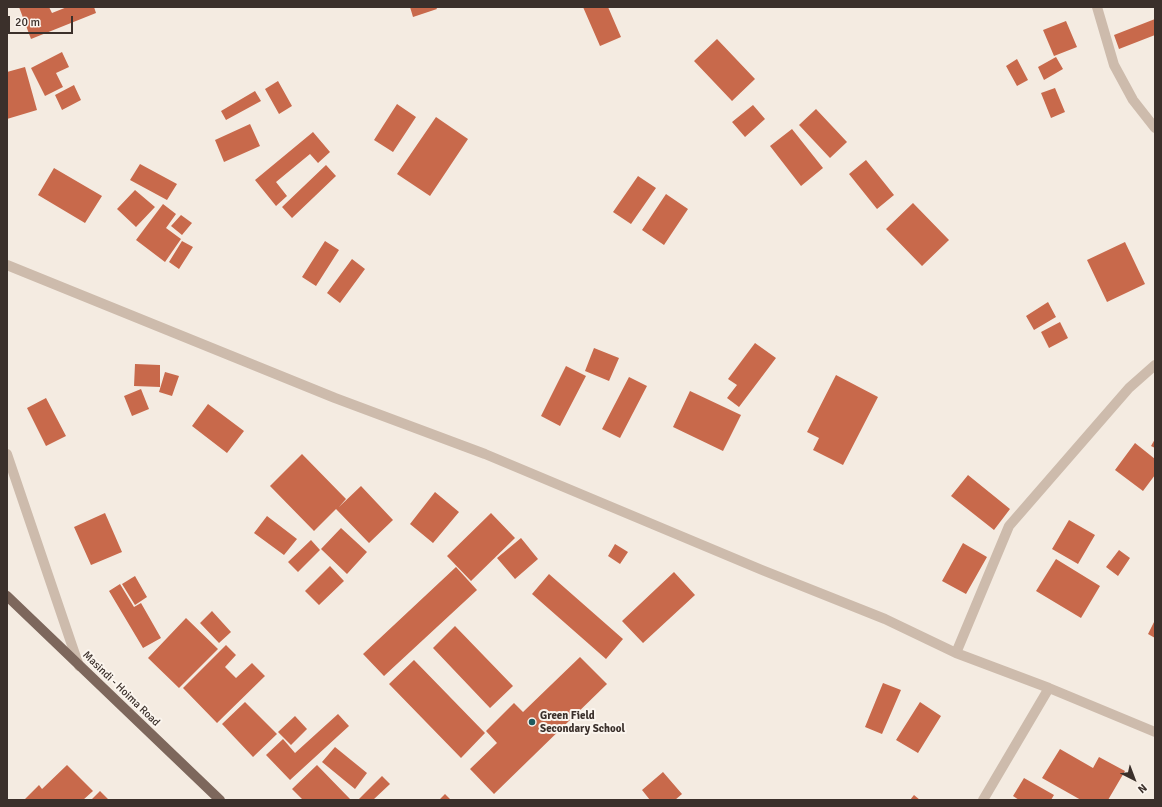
<!DOCTYPE html>
<style>
body{margin:0}
#map{position:relative;width:1162px;height:807px;overflow:hidden;background:#f4ebe1;font-family:Signika,sans-serif}
canvas{display:block}
.frame{position:absolute;inset:0;border:8px solid #3b302b;pointer-events:none}
.north{position:absolute;left:1114px;top:759px;width:40px;height:40px;-webkit-text-stroke:3px #fbf5ee;paint-order:stroke;rotate:138deg;font-size:11px;font-weight:700;line-height:16px;text-align:center;color:#3b302b}
.north::after{content:'';display:block;margin:auto;width:14px;height:18px;background:#3b302b;clip-path:polygon(50% 0,100% 100%,50% 72%,0 100%)}
.scale{position:absolute;left:8px;top:16px;width:65px;height:18px;box-sizing:border-box;border:2px solid #3b302b;border-top:0;padding-left:5px;font-size:12px;line-height:14px;white-space:nowrap;color:#3b302b;-webkit-text-stroke:3px #fbf5ee;paint-order:stroke}
</style>
<div id="map">
<canvas width="1162" height="807"></canvas>
<div class="frame"></div>
<div class="north">N</div>
<div class="scale">20 m</div>
</div>
<script>
const context = document.querySelector('canvas').getContext('2d');
context.lineJoin = 'round';
function paint(path, color) { context.fillStyle = color; context.fill(path, 'evenodd'); }
function trace(path, color, width, dash) { context.strokeStyle = color; context.lineWidth = width; context.lineCap = dash ? 'butt' : 'round'; context.setLineDash(dash || []); context.stroke(path); }
function write(font, color, halo, rows, align = 'center') {
  context.font = font + ' Signika,sans-serif'; context.lineWidth = 4; context.setLineDash([]); context.textBaseline = 'middle'; context.strokeStyle = halo; context.fillStyle = color; for (const [text, x, y, turn = 0] of rows) {
    context.save(); context.translate(x, y); context.rotate((+turn || 0) * Math.PI / 180); context.textAlign = isNaN(turn) ? turn : align; if (halo) context.strokeText(text, 0, 0); context.fillText(text, 0, 0); context.restore();
  }
}
paint(new Path2D(`
 M 19,7 L 49,7 L 52,13 L 67,7 L 94,7 L 96,13 L 31,39 Z
 M 410,7 L 436,7 L 437,9 L 413,17 Z
 M 583,7 L 608,7 L 621,37 L 600,46 Z
 M 1155,19 L 1155,35 L 1119,49 L 1114,35 Z
 M 1066,21 L 1077,47 L 1054,56 L 1043,30 Z
 M 717,39 L 755,79 L 732,101 L 694,61 Z
 M 62,52 L 69,67 L 56,73 L 63,87 L 45,96 L 31,68 Z
 M 1056,57 L 1063,69 L 1044,80 L 1038,67 Z
 M 1017,59 L 1028,80 L 1017,86 L 1006,66 Z
 M 25,67 L 37,110 L 7,119 L 7,72 Z
 M 278,81 L 292,106 L 279,114 L 265,89 Z
 M 74,85 L 81,100 L 62,110 L 55,95 Z
 M 1055,88 L 1065,112 L 1051,118 L 1041,93 Z
 M 255,91 L 261,101 L 226,120 L 221,111 Z
 M 397,104 L 416,117 L 393,152 L 374,140 Z
 M 753,105 L 765,119 L 745,137 L 732,122 Z
 M 816,109 L 847,142 L 830,158 L 799,125 Z
 M 436,117 L 468,139 L 430,196 L 397,174 Z
 M 250,124 L 260,146 L 224,162 L 215,140 Z
 M 792,129 L 823,168 L 801,186 L 770,146 Z
 M 313,132 L 330,152 L 318,163 L 310,154 L 276,182 L 287,196 L 276,206 L 255,180 Z
 M 866,160 L 894,195 L 877,209 L 849,174 Z
 M 140,164 L 177,184 L 167,200 L 130,180 Z
 M 326,165 L 336,176 L 292,218 L 282,207 Z
 M 54,168 L 102,196 L 85,223 L 38,195 Z
 M 638,176 L 656,188 L 631,224 L 613,212 Z
 M 135,190 L 155,207 L 136,227 L 117,209 Z
 M 666,194 L 688,209 L 664,245 L 642,230 Z
 M 913,203 L 949,240 L 922,266 L 886,229 Z
 M 163,204 L 176,214 L 166,228 L 181,239 L 165,262 L 136,240 Z
 M 181,215 L 192,223 L 182,235 L 171,226 Z
 M 182,241 L 193,247 L 179,269 L 169,262 Z
 M 325,241 L 339,250 L 316,286 L 302,277 Z
 M 1125,242 L 1145,284 L 1107,302 L 1087,260 Z
 M 352,259 L 365,269 L 340,303 L 327,293 Z
 M 1048,302 L 1056,317 L 1034,330 L 1026,316 Z
 M 1060,322 L 1068,338 L 1049,348 L 1041,332 Z
 M 755,343 L 776,358 L 739,407 L 727,398 L 737,385 L 728,379 Z
 M 594,348 L 619,358 L 609,381 L 585,371 Z
 M 135,364 L 160,365 L 160,387 L 134,386 Z
 M 566,366 L 586,376 L 560,426 L 541,416 Z
 M 165,372 L 179,376 L 172,396 L 159,392 Z
 M 836,375 L 878,397 L 843,465 L 813,450 L 819,438 L 807,432 Z
 M 629,377 L 647,386 L 620,438 L 602,429 Z
 M 141,389 L 149,409 L 132,416 L 124,396 Z
 M 690,391 L 741,415 L 723,451 L 673,427 Z
 M 46,398 L 66,436 L 46,446 L 27,408 Z
 M 208,404 L 244,431 L 227,453 L 192,426 Z
 M 1155,439 L 1155,448 L 1151,446 Z
 M 1135,443 L 1155,459 L 1155,475 L 1143,491 L 1115,470 Z
 M 302,454 L 346,499 L 339,507 L 361,486 L 393,520 L 369,543 L 336,509 L 314,531 L 270,486 Z
 M 968,475 L 1010,509 L 994,530 L 951,496 Z
 M 435,492 L 459,512 L 433,543 L 410,524 Z
 M 105,513 L 122,552 L 91,565 L 74,527 Z
 M 491,513 L 515,538 L 471,581 L 447,556 Z
 M 267,516 L 297,539 L 284,555 L 254,533 Z
 M 1069,520 L 1095,535 L 1078,564 L 1052,549 Z
 M 341,528 L 367,552 L 347,574 L 321,549 Z
 M 521,538 L 538,559 L 515,579 L 497,558 Z
 M 311,540 L 320,550 L 298,572 L 288,562 Z
 M 963,543 L 987,557 L 966,594 L 942,581 Z
 M 615,544 L 628,552 L 620,564 L 608,556 Z
 M 1119,550 L 1130,558 L 1118,576 L 1106,567 Z
 M 1056,559 L 1100,586 L 1081,618 L 1036,591 Z
 M 330,566 L 344,581 L 319,605 L 305,591 Z
 M 456,567 L 477,590 L 384,676 L 363,654 Z
 M 674,572 L 695,595 L 643,643 L 622,621 Z
 M 549,574 L 623,639 L 606,659 L 532,594 Z
 M 135,576 L 147,597 L 135,605 L 122,584 Z
 M 120,584 L 134,607 L 141,603 L 161,638 L 143,648 L 109,591 Z
 M 212,611 L 231,632 L 219,643 L 200,623 Z
 M 186,618 L 218,649 L 179,688 L 148,658 Z
 M 1155,620 L 1155,638 L 1148,634 Z
 M 455,626 L 513,686 L 490,708 L 433,648 Z
 M 226,645 L 236,655 L 225,667 L 236,678 L 252,663 L 265,676 L 217,723 L 183,688 Z
 M 580,657 L 607,684 L 494,794 L 470,769 L 497,743 L 486,731 L 514,703 L 523,712 Z
 M 414,660 L 485,733 L 461,758 L 389,684 Z
 M 883,683 L 901,690 L 882,734 L 865,727 Z
 M 245,702 L 277,734 L 253,757 L 222,724 Z
 M 920,702 L 941,716 L 918,753 L 896,740 Z
 M 338,714 L 349,726 L 290,780 L 266,755 L 283,739 L 295,753 Z
 M 295,716 L 307,729 L 291,745 L 278,732 Z
 M 335,747 L 367,773 L 355,789 L 322,762 Z
 M 1060,749 L 1093,768 L 1099,757 L 1125,771 L 1108,800 L 1081,800 L 1042,778 Z
 M 67,765 L 93,791 L 83,800 L 24,800 L 39,785 L 42,789 Z
 M 317,765 L 350,799 L 349,800 L 303,800 L 292,789 Z
 M 663,772 L 682,794 L 675,800 L 650,800 L 642,790 Z
 M 382,776 L 390,784 L 373,800 L 358,800 Z
 M 1024,778 L 1054,795 L 1051,800 L 1019,800 L 1013,796 Z
 M 100,791 L 109,800 L 91,800 Z
 M 445,794 L 451,800 L 439,800 Z
 M 914,795 L 920,800 L 910,800 Z`), '#c8694b');
trace(new Path2D(`
 M 1097,7 L 1114,65 L 1133,100 L 1155,128
 M 7,265 L 335,398 L 485,454 L 762,570 L 885,619 L 956,653 L 1049,688 L 1155,732
 M 7,454 L 79,666
 M 956,653 L 1009,526 L 1129,388 L 1155,365
 M 983,800 L 1049,688`), '#cdbbac', 10);
trace(new Path2D(`
 M 7,596 L 220,800`), '#7d675c', 10);
for (const [x, y, r, color] of [
 [532,722,4,"#1f5a5e"]
]) { const dot = new Path2D(); dot.arc(x, y, r, 0, 2 * Math.PI); context.fillStyle = color; context.fill(dot); trace(dot, '#fbf5ee', 1.5); }
write('11px', '#3b302b', '#fbf5ee', [
 ["Masindi - Hoima Road",121,689,44]
]);
write('bold 11px', '#3b302b', '#fbf5ee', [
 ["Green Field",540,716],
 ["Secondary School",540,729]
], 'left');
</script>
